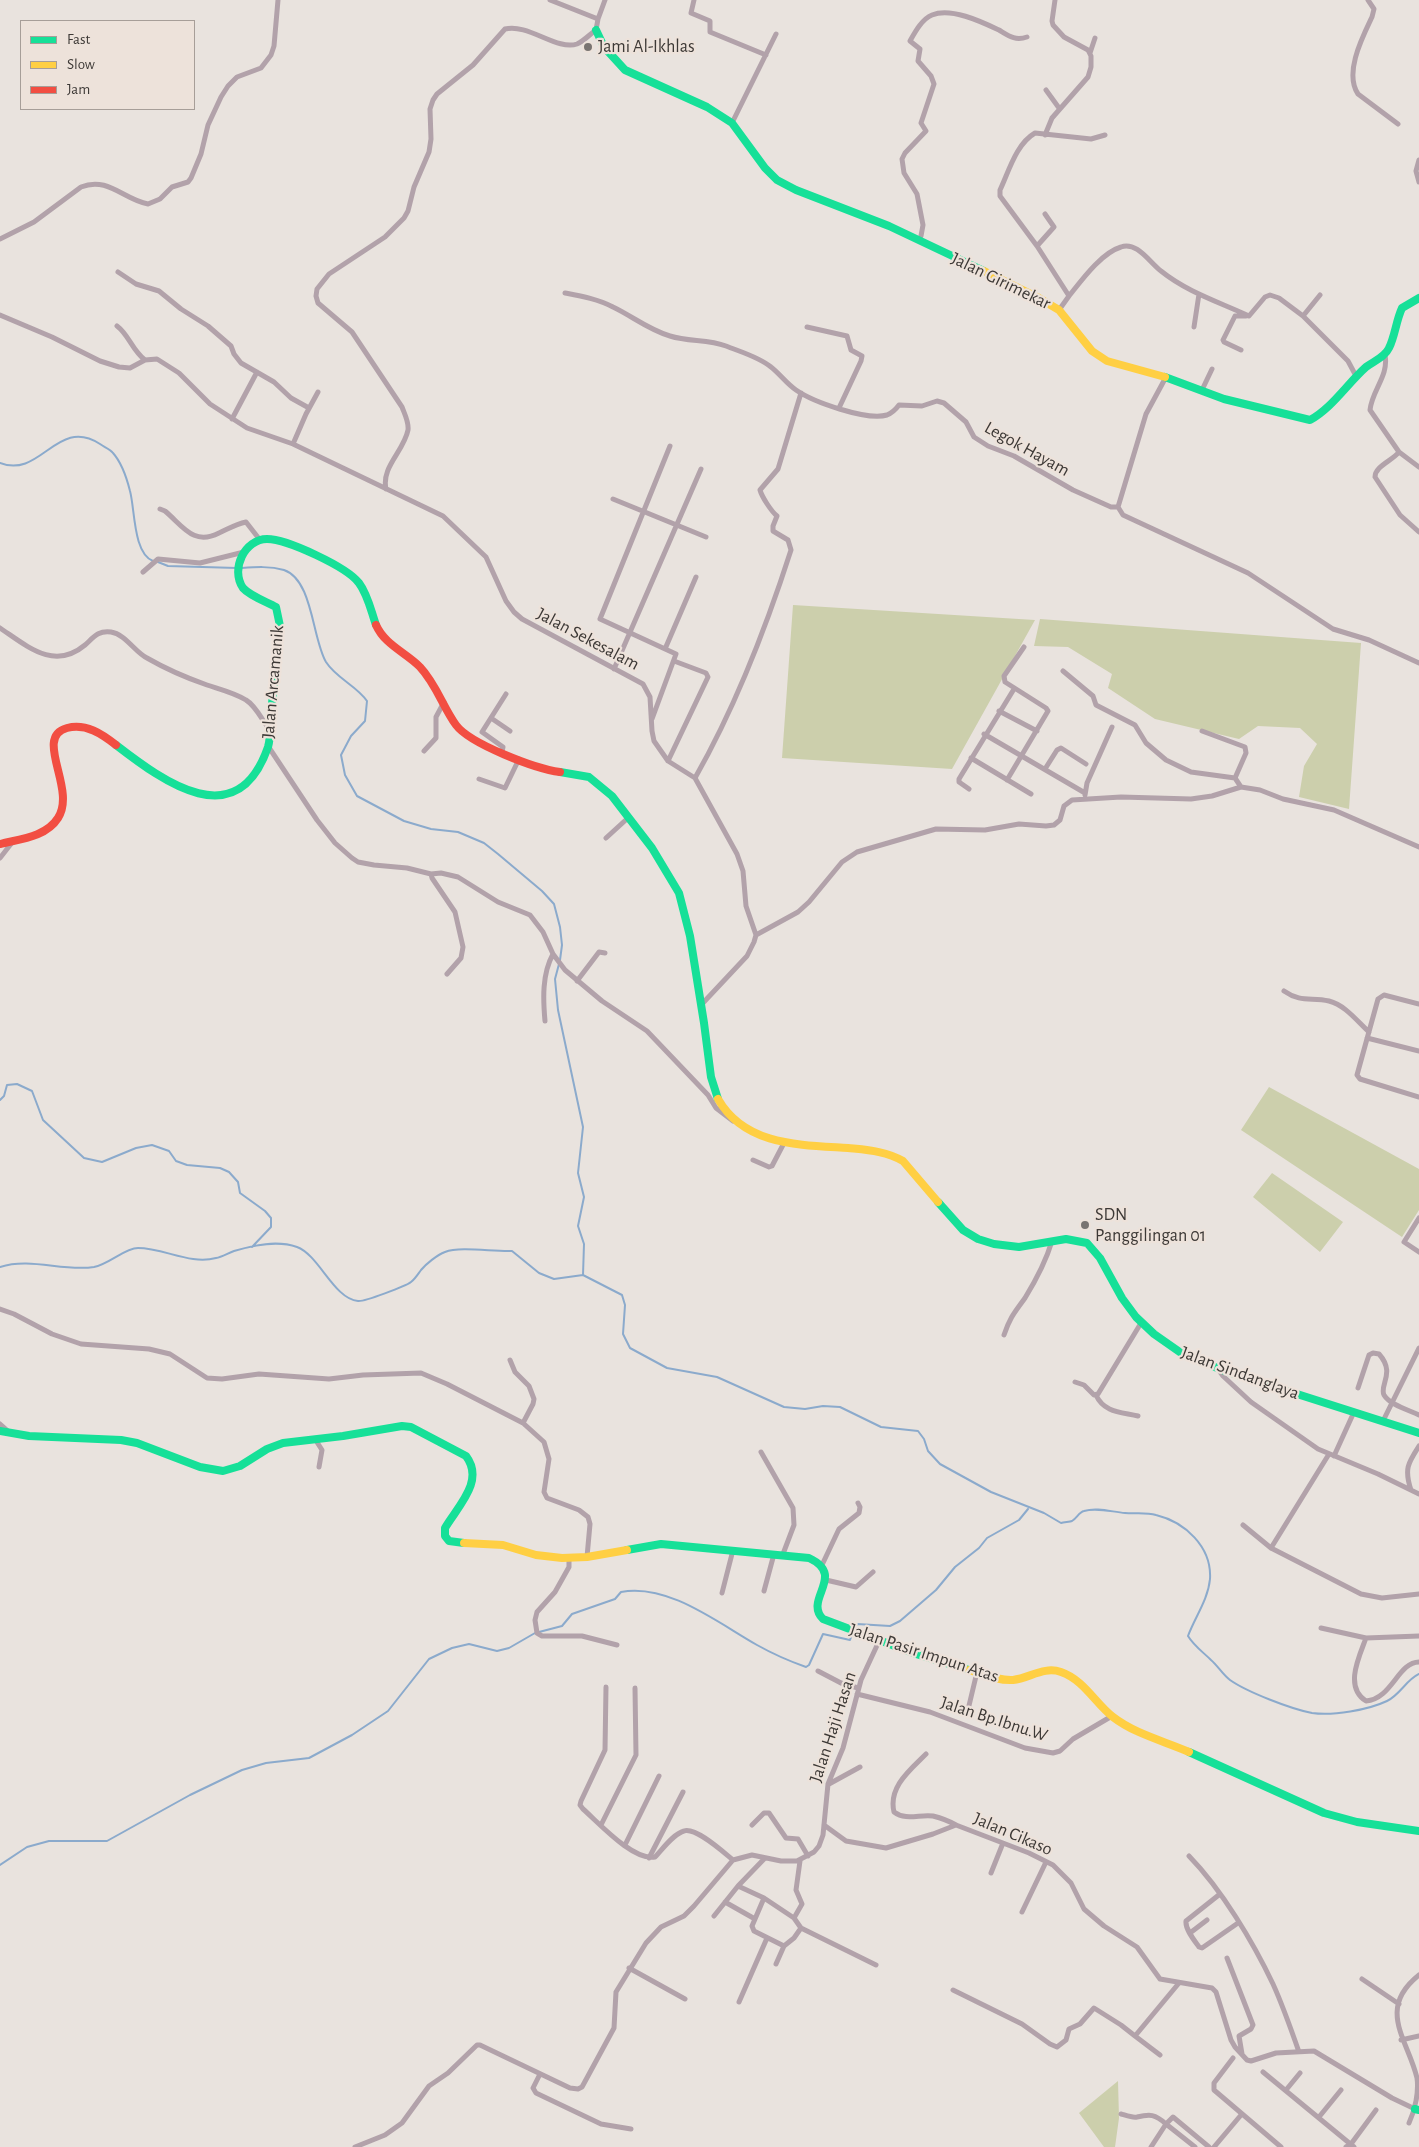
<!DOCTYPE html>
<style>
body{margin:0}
#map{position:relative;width:1419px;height:2147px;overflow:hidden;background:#e9e3de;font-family:"Alegreya Sans",sans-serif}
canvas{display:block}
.legend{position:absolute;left:20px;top:20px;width:175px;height:90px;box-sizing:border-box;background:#ede2da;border:1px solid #a79e98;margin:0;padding:6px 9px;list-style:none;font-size:15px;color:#3d3936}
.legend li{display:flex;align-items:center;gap:10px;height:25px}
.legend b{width:25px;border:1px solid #a79e98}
</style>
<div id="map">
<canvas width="1419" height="2147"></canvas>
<ul class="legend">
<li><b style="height:6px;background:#16e098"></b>Fast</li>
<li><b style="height:6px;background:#ffcf43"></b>Slow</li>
<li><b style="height:6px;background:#f24e42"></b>Jam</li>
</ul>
</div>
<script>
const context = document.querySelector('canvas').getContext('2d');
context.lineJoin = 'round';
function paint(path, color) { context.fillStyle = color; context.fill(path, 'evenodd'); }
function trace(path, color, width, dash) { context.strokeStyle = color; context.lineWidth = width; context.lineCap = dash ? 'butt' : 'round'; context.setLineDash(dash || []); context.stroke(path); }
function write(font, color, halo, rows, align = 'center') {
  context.font = font + ' "Alegreya Sans",sans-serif'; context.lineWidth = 4.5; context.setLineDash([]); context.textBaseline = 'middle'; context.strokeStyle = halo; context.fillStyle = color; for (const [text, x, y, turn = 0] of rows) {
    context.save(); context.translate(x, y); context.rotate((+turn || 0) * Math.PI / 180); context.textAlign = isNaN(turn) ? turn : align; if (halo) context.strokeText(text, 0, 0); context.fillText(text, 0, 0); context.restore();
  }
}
paint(new Path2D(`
 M 793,605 L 1035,620 L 952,769 L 782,758 Z
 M 1040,619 L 1361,643 L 1349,809 L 1299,797 L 1304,766 L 1317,744 L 1300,728 L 1258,726 L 1239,739 L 1155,719 L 1108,688 L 1112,674 L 1068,647 L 1034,646 Z
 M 1269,1087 L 1419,1169 L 1419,1210 L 1402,1237 L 1241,1130 Z
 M 1272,1173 L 1343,1222 L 1320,1252 L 1253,1197 Z
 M 1118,2081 L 1119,2118 L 1115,2147 L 1104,2147 L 1079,2113 Z`), '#cccfac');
trace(new Path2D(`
 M 0,463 C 41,479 57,416 100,444 C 104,447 110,449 113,453 C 121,462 127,479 130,491 C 135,509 133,553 153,561
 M 158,562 L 168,566 L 237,568
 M 242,568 C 256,567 270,566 284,570 C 313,580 312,638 326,662 C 336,678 357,686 367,701 L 365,721 L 351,736 L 341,755 L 345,775 L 357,796 L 404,821 L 431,829 L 458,832 L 484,843 L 498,854 L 542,891 L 554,904 L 560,927 L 562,945 L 560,960
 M 559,964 L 555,979 L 558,1010 L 583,1127 L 578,1173 L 584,1197 L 578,1226 L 584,1244 L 583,1275
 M 0,1100 L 4,1096 L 7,1085 L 17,1084 L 32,1091 L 43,1120 L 84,1158 L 102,1162 L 136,1148 L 152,1145 L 169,1151 L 176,1161 L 187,1165 L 220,1168 L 229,1172 L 238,1182 L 240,1193 L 265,1211 L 271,1218 L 271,1227 L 252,1247
 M 0,1267 C 31,1257 63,1272 94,1267 C 109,1264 125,1248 138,1248 C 164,1248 190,1265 216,1258 C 222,1257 228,1253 234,1251 C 254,1245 277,1240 297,1247 C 319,1255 334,1299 358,1301 C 364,1302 406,1286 411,1282 C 415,1279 418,1274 421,1270 C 426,1264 437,1255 445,1252 C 460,1246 494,1252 512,1251 L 539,1273 L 554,1279 L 583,1275 L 622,1295 L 625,1305 L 623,1334 L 630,1348 L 667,1368 L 717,1377 L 784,1407 L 805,1409 L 823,1406 L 840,1407 L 881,1427 L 918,1431 L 924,1439 L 928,1451 L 940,1464 L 991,1492 L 1044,1513 L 1061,1523 C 1064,1522 1070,1522 1072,1521 C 1077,1518 1079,1512 1084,1511 C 1097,1507 1112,1512 1125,1513 C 1135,1514 1146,1512 1156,1515 C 1185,1522 1212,1547 1210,1579 C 1208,1600 1195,1617 1188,1636 C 1194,1646 1203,1652 1211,1660 C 1218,1666 1223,1675 1230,1680 C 1247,1692 1291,1709 1312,1713 C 1333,1716 1368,1710 1387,1701 C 1400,1695 1406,1680 1419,1674
 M 855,1628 L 857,1624 L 890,1626 L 900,1621 L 936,1590 L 955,1567 L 979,1548 L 987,1538 L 1019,1520 L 1028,1509
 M 539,1632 L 562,1626 L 572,1614 L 615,1599 L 621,1592 C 668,1583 718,1623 757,1645 C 773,1654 789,1661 806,1667 L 809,1665 L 823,1634 L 850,1640 L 853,1632
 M 0,1865 L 27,1847 L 49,1841 L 107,1841 L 190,1795 L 242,1770 L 266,1763 L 309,1758 L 352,1735 L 388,1711 L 429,1659 L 452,1648 L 469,1644 L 497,1651 L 509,1648 L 535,1633`), '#8baacc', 2);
trace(new Path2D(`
 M 550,0 L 598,19
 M 694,0 L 691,13 L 710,21 L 710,32 L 766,55
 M 1368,0 L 1374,9 L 1372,17 C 1362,38 1344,73 1358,94 L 1398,124
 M 1090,53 L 1095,38
 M 1046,90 L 1059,108
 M 732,123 L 776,34
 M 1045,135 L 1052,118 L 1088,77 L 1091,67 L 1091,56 L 1088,50 L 1064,37 L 1053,25 L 1052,21 L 1055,0
 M 1419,160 L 1416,171 L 1419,182
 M 0,239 L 34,222 L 81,187 C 108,176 124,200 148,204 L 160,199 L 172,187 L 188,182 L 191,178 L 201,154 L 208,125 L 221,97 L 228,86 L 237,77 L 261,68 L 271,55 L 274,46 L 278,0
 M 919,240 L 921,236 L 923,225 L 917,194 L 904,173 L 902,159 L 905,153 L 926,131 L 921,123 L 934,84 L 931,76 L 918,61 L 920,49 L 910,41 C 915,32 922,19 932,15 C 951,7 982,22 999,30 C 1009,36 1015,41 1027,37
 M 1037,246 L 1054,227 L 1045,214
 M 118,272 L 136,284 L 159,291 L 181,309 L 208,326 L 231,346 L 234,354 L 241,363 L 274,382 L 291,398 L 309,408
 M 565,293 C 581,296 598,299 613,307 C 632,316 649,330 670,336 C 689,342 708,339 726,346 C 741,352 759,357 771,367 C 780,374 787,384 796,390 C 813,402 867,421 887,415 C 892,413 896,409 899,405 L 922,406 L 937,401 L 944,403 L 966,422 L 974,437 L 988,446 L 1014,456 L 1073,490 L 1111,507 L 1118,507
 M 1069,296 C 1081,281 1101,253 1121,247 C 1137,241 1150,263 1161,271 C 1187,292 1219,302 1249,316 L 1265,297 L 1270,295 L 1279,298 L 1303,316 L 1320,295
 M 1059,310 L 1069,296 L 1037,246 L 1000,196 L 1000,190 C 1009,171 1016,144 1035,133 L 1091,139 L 1105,135
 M 0,315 L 52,337 L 100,361 L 119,367 L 130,368 L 145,360 L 157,359 L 179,373 L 210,404 L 247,428 L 293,444 L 443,516 L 486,557 L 506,601 L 514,612 L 522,619 L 643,684 L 650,697 L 652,731 L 654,741 L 668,761 L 695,778 L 737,854 L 743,871 L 746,906 L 756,935 L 754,942 L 747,956 L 702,1004
 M 1303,316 L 1348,361 L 1356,376
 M 117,326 C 129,335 132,350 145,360
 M 807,327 L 847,336 L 851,350 L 862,356 L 861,361 L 839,408
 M 1194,327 L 1199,294
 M 1241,350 L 1224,342 L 1223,340 L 1235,316 L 1246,316
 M 1385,355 C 1389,376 1372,390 1370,410 L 1399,452 C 1392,461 1375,466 1375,477 L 1400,515 L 1419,532
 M 1202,390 L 1212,369
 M 232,419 L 257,372
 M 293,444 L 306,414 L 318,392
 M 1399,452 L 1419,467
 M 386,489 C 381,467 404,451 408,430 C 409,422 405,415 402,407 L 352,332 L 318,303 L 316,296 L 317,289 L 329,274 L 385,237 L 404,218 L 408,211 L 414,187 L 429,152 L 431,139 L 430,109 L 433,100 L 437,94 L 473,65 L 505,29 C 528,23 557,51 577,44 C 584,41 590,34 596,30 L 598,19 L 605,0
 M 613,499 L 706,537
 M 1118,507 L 1123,515 L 1248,573 L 1333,629 L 1369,640 L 1419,663
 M 1118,507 L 1146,414 L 1166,377
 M 160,509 L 165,511 C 183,526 193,546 219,533 C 228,529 236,524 246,522 L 260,540
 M 143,572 L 158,559 L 200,563 L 244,552
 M 0,628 C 27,646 54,671 85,645 C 93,638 98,630 111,632 C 125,634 135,652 147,658 C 166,669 187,678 207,685 C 219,689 235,693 246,700 C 256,706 262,720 269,729
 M 665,649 L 696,577
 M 614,669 L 701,469
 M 1063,671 L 1093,696 L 1096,705 L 1135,725 L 1146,743 L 1166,760 L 1191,772 L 1235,778 L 1241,787
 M 999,711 L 1037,731
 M 491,718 L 510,731
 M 652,719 L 676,654 L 600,619 L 670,446
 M 1202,731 L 1245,747 L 1246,753 L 1235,778
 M 984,734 L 1085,793
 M 268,746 L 317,820 L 335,843 L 352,858 L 358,862 L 374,865 L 407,868 L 431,874 L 441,873 L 458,877 L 498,902 L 530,915 L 543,932 L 553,954 L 565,970 L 602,1001 L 647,1031 L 708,1095 L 716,1108 L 733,1121
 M 424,751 L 436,738 L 436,717 L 444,702
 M 502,752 L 503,747 L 482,732 L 506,694
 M 971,758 L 1031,794
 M 668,761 L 708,677 L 706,673 L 674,661
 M 1045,769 L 1057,750 L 1061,748 L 1086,764
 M 695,778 C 736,706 766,628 791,550 L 788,540 L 773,531 L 773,526 L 777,516 C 771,511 762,497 760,490 L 778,469 L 801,393
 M 479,779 L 505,788 L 519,759
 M 1007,780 L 1048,711 L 1046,708 L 1005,682 L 1004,676 L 1024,647
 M 969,789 L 959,782 L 959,779 L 1014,689
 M 1085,795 L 1087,783 L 1112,727
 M 606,838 L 629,817
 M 0,858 L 14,840
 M 431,874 L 432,878 L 455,912 L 463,947 L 461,958 L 447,974
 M 756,935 L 798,912 L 809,902 L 842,862 L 857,852 L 936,829 L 985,830 L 1019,824 L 1046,826 L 1054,825 L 1060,820 L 1064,806 L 1072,800 L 1121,797 L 1191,799 L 1212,796 L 1241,787 L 1260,790 L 1283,799 L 1334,810 L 1419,847
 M 577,981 L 599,952 L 605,953
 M 1284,991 C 1301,1003 1311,997 1329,1001 C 1345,1005 1357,1021 1369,1032
 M 1419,1004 L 1384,995 L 1378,999 L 1357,1075 L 1360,1079 L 1419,1097
 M 545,1021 C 543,999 542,974 553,954
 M 1367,1038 L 1419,1051
 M 753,1160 L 769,1167 L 772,1166 L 784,1143
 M 1419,1218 L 1404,1242 L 1419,1252
 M 0,1309 L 14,1314 L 52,1334 L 81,1344 L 149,1349 L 170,1354 L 207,1378 L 222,1379 L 259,1374 L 329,1379 L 363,1375 L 421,1373 L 447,1384 L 523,1423 L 544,1442 L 549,1459 L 544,1492 L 547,1498 L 579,1510 L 588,1517 L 590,1524 L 587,1557
 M 1004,1335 C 1010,1317 1015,1312 1025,1298 C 1036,1280 1046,1261 1052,1241
 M 510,1360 L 515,1372 L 529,1386 L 534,1399 L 533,1404 L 523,1423
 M 1218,1369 L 1223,1376 L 1251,1402 L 1318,1449 L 1378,1474 L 1419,1494
 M 1075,1382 L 1084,1385 L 1094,1395 L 1098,1394 L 1141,1323
 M 1358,1388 L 1369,1355 L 1373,1353 L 1379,1354 C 1396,1373 1379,1385 1384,1395 C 1390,1405 1409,1410 1419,1415
 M 1096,1395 C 1104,1413 1122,1412 1138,1416
 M 1383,1421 L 1419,1348
 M 0,1424 L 9,1432
 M 315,1439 L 322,1450 L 319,1467
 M 761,1452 L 793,1508 L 794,1525 L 783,1554
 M 1334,1456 L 1354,1412
 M 1411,1490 C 1404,1469 1408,1463 1419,1446
 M 1243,1525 L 1271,1548 L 1361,1594 L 1382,1598 L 1419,1594
 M 1271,1548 L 1329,1454
 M 569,1558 L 569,1567 L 555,1592 L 537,1612 L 535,1620 L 537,1633 L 542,1636 L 582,1636 L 617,1645
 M 822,1565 L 839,1529 L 859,1513 L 860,1507 L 858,1503
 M 826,1580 L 856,1587 L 873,1572
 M 764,1591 L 774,1554
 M 722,1593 L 733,1550
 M 1321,1628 L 1366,1638 L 1419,1636
 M 1366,1638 C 1359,1657 1344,1687 1366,1701 C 1392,1699 1398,1662 1419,1662
 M 818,1671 L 841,1683 L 858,1688
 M 606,1687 L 605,1750 L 581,1801 L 580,1805 L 583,1809 C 599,1823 633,1861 655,1857 C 662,1850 673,1834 684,1831 C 696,1827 723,1852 733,1860
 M 857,1694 L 930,1712 L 1025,1748 L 1053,1753 L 1060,1751 L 1073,1739 L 1112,1716
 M 967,1714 L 977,1672
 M 926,1754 C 910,1770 888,1787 894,1812 C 906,1821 920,1814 933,1816 C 941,1818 949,1821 956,1825
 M 829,1784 L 860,1767
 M 601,1825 L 636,1755 L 635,1688
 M 752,1825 L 764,1813 L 769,1813 L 786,1838 L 798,1839 L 808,1856
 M 824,1825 L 846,1841 L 886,1848 L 933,1834 L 956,1825 L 1029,1853 L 1053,1865 L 1071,1883 L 1084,1909 L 1104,1926 L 1137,1947 L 1160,1979 L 1212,1988 L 1216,1992 L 1231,2040 L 1235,2047 L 1247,2060 L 1251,2061 L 1276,2053 L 1314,2051 L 1392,2098 L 1415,2109
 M 625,1845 L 659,1776
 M 1189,1856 C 1222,1890 1253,1942 1273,1984 C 1283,2006 1291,2029 1299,2052
 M 649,1858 L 683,1792
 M 991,1873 L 1003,1843
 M 738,1886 L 764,1898
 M 1220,1894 L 1186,1921 C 1185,1929 1194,1940 1199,1947 L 1202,1948 L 1238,1923
 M 725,1902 L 755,1919 L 764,1898 L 794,1918 L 801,1928 L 876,1965
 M 1022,1912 L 1046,1862
 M 714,1916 L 738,1886 L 765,1858
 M 794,1918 L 802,1904 L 796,1890 L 800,1861
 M 755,1919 L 752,1926 L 754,1931 L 784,1946 L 794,1938 L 801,1928
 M 1190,1933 L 1207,1920
 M 1227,1958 L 1253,2025 L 1251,2029 L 1239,2036 L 1242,2054
 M 776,1964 L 784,1946
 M 629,1968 L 685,1999
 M 1362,1979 L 1399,2004
 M 953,1990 L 1022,2024 L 1050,2044 L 1057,2047 L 1066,2040 L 1069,2029 L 1080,2024 L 1094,2008 L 1121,2025 L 1135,2036 L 1179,1983
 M 739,2002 L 767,1938
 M 1135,2036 L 1160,2055
 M 1401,2040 L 1419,2036
 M 1233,2058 L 1214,2083 L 1214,2090 L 1281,2147
 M 1263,2072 L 1354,2147
 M 540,2074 L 533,2088 L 536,2093 L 601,2124 L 631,2129
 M 1286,2090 L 1300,2073
 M 1121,2114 C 1125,2115 1132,2118 1137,2117 C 1150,2114 1155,2114 1166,2124 L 1151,2147
 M 1319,2117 L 1341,2090
 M 1409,2123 C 1415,2110 1419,2092 1417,2078 C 1408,2040 1376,2009 1419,1975
 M 355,2147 L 385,2135 L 402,2123 L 429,2086 L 448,2073 L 477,2045 L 480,2045 L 570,2088 L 578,2089 L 582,2087 L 614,2028 L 616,1992 L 646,1943 L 661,1927 L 684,1916 L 694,1906 L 733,1860 L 752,1855 L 781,1861 L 797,1861 L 814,1852 L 819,1846 L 823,1835 L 828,1784 L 843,1748 L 861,1680 L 880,1639
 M 1195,2147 L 1166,2124 L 1173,2117 L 1209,2147
 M 1214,2147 L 1241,2115
 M 1346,2147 L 1351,2144 L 1376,2110`), '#b2a2aa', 5);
trace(new Path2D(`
 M 596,30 L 604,47 L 625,70 L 707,107 L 732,123 L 765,168 L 777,180 L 796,190 L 889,226 L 984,271
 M 1165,377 L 1224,399 L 1310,420 C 1332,408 1347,384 1366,367 C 1374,361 1385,357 1389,348 C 1395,336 1396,321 1402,308 L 1419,298
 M 116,745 C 164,782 237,836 268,747 C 271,737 270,724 271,713 C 274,684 277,655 280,626 L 276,607 C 267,602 250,596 243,588 C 230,569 245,539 267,539 C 287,539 347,567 359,583 C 368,595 371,611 376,625
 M 560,772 L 589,777 L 612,796 L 652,848 L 679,893 L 690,936 L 704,1023 L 711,1077 L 718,1099
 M 938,1202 L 963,1230 L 978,1239 L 994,1244 L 1019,1247 L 1066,1239 L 1087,1243 L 1100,1258 L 1122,1298 L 1136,1317 L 1154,1334 L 1184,1355 L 1225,1371 L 1419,1433
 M 0,1431 L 29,1436 L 121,1440 L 137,1443 L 200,1467 L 223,1471 L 240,1466 L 267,1449 L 283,1443 L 343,1436 L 402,1426 L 411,1427 L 466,1456 C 485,1481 458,1506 445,1528 L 445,1536 L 449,1541 L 464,1543
 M 627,1550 L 661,1544 L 809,1558 C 847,1576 803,1599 823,1619 L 916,1654 L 969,1670
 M 1189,1752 L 1324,1813 L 1357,1822 L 1419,1831
 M 1415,2109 L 1419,2110`), '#16e098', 8);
trace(new Path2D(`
 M 984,271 L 1037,297 L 1059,310 L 1092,351 L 1107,361 L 1165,377
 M 718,1099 C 745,1146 800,1145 848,1148 C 867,1150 886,1151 903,1161 L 938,1202
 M 464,1543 L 503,1545 L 536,1555 L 562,1558 L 587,1557 L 627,1550
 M 969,1670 C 982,1674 999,1681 1013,1680 C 1030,1678 1044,1666 1061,1672 C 1084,1680 1095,1703 1113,1717 C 1135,1734 1164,1741 1189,1752`), '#ffcf43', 8);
trace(new Path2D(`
 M 376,625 C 385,645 405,652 420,667 C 436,684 443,707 456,725 C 470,744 536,769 560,772
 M 0,844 C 20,839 46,837 58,818 C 77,789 33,737 67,728 C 86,723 102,734 116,745`), '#f24e42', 8);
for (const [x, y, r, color] of [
 [588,47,5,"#797471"],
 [1085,1225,5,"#797471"]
]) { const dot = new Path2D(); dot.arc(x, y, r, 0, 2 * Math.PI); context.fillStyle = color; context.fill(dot); trace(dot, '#ede2da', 2); }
write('18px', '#3d3936', '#ede2da', [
 ["Jami Al-Ikhlas",598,47],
 ["SDN",1095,1215],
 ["Panggilingan 01",1095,1236]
], 'left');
write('18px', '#3d3936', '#ede2da', [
 ["Jalan Girimekar",1001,281,26],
 ["Legok Hayam",1027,449,29],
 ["Jalan Sekesalam",588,639,28],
 ["Jalan Arcamanik",273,682,-85],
 ["Jalan Sindanglaya",1240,1373,20],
 ["Jalan Pasir Impun Atas",924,1653,18],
 ["Jalan Bp.Ibnu.W",994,1719,18],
 ["Jalan Haji Hasan",833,1727,-72],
 ["Jalan Cikaso",1013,1834,23]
]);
</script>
